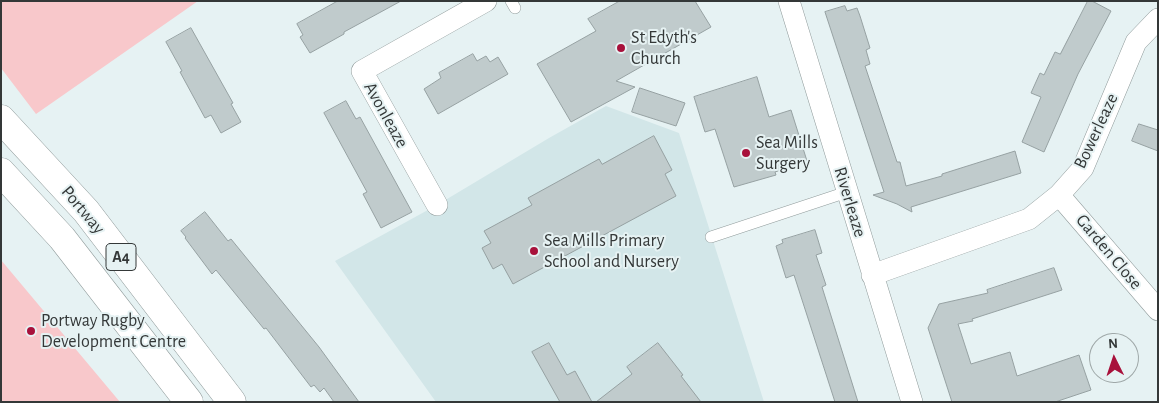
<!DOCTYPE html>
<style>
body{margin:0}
#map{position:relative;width:1159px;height:403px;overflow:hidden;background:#e6f2f3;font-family:"Alegreya Sans",sans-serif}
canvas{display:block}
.frame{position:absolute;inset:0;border:2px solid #343838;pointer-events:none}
.north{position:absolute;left:1089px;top:333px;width:50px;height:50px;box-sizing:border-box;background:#e6f2f3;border:1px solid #9fa8a8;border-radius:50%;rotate:356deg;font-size:14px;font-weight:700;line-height:20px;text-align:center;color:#343838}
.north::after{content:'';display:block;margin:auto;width:18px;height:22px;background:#a8113b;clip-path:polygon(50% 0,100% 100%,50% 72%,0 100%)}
</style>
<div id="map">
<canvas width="1159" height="403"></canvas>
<div class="frame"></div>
<div class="north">N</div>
</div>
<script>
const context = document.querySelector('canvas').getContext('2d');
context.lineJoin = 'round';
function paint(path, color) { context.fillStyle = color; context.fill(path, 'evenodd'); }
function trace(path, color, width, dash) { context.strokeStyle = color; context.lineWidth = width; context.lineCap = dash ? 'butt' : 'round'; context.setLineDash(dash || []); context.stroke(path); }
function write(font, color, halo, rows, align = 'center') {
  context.font = font + ' "Alegreya Sans",sans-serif'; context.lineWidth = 4; context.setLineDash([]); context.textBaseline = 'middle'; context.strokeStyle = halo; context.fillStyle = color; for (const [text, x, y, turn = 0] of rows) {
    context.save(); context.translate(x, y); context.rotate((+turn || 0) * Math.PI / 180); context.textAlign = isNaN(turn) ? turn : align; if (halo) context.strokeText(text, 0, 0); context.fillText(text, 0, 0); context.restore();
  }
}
paint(new Path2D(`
 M 606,106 L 679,133 L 764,402 L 436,402 L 335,261 L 437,205 L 549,138 Z`), '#d2e6e8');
paint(new Path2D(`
 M 1,1 L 198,1 L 36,114 L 1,68 Z
 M 1,260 L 120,402 L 1,402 Z`), '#f8c8cb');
const building = new Path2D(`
 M 338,1 L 401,1 L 344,32 L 344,34 L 310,53 L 300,37 L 303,35 L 297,24 Z
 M 620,1 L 695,1 L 711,27 L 616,81 L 635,87 L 571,122 L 537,64 L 596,31 L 588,19 Z
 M 1088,1 L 1092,1 L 1111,11 L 1078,74 L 1044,152 L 1022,142 L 1041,97 L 1031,93 L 1040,73 L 1044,75 L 1055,52 L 1060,54 Z
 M 845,6 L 847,11 L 857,8 L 860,16 L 870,48 L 866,50 L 870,64 L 865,66 L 897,162 L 900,162 L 906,186 L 942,176 L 942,174 L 1015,151 L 1021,173 L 911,207 L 912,212 L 897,204 L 873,195 L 884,192 L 825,12 Z
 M 191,28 L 233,103 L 231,104 L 241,122 L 221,133 L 211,115 L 205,118 L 180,72 L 182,71 L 166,42 Z
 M 473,54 L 477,61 L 486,56 L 490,62 L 498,57 L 508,74 L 438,114 L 424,89 L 441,78 L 439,73 Z
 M 757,77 L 769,117 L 791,110 L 807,161 L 775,172 L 776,175 L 734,187 L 715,129 L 705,132 L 694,97 Z
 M 640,88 L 685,103 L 676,126 L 632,112 Z
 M 346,101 L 356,119 L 360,117 L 412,212 L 381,228 L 363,194 L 367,192 L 324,113 Z
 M 1139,124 L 1158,130 L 1158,151 L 1132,141 Z
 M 654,136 L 672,170 L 665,174 L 676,196 L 513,284 L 502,264 L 493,269 L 482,248 L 491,243 L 484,231 L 532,205 L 528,198 L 599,159 L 602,164 Z
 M 205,212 L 228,241 L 231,239 L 319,347 L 359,402 L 334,402 L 324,388 L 320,392 L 314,385 L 311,387 L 266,328 L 264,329 L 216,270 L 212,274 L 185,238 L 186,237 L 181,231 Z
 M 815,230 L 822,253 L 816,255 L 826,285 L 822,287 L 858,402 L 835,402 L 794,275 L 786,278 L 776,246 L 783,243 L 782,240 Z
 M 1054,268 L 1062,290 L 972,319 L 973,321 L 958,324 L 971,364 L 1010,352 L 1017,376 L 1079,355 L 1091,390 L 1055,402 L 952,402 L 928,328 L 939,304 L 988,293 L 987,290 Z
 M 549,343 L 567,375 L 575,371 L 592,402 L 560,402 L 532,352 Z
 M 658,343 L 683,375 L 681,376 L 701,402 L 596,402 L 632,374 L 627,367 Z`);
paint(building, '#c0cbcc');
trace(building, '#96a1a2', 1);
const service = new Path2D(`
 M 511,1 L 515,8
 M 711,237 L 847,192`);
const minor = new Path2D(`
 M 789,1 L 912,402
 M 1059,195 L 1158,310
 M 437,205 L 362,71 L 486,1
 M 872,275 L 1029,219 L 1059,195 L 1083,168 L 1136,42 L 1158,19`);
const trunk = new Path2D(`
 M 1,119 L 86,211 L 232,402
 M 1,172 L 62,238 L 189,402`);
trace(service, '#909b9b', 12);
trace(minor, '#909b9b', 22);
trace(trunk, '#909b9b', 29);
trace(service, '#fff', 11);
trace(minor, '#fff', 21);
trace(trunk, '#fff', 28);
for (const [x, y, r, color] of [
 [621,48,5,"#a8113b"],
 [746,153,5,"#a8113b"],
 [534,251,5,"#a8113b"],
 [31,331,5,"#a8113b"]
]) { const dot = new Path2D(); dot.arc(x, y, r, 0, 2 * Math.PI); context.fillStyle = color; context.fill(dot); trace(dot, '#e6f2f3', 2); }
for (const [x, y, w] of [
 [121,257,30]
]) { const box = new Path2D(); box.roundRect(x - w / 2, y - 13.5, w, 27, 4); context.fillStyle = '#e6f2f3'; context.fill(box); trace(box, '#343838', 1); }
write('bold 16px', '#343838', null, [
 ["A4",121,257]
]);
write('18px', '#343838', '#e6f2f3', [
 ["St Edyth's",631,38],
 ["Church",631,59],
 ["Sea Mills",756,143],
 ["Surgery",756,164],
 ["Sea Mills Primary",544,241],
 ["School and Nursery",544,262],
 ["Portway Rugby",41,321],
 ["Development Centre",41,342]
], 'left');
write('18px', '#343838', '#e6f2f3', [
 ["Avonleaze",386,115,61],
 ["Bowerleaze",1096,131,-65],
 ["Riverleaze",850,202,73],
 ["Portway",83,210,50],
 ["Garden Close",1109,252,50]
]);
</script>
